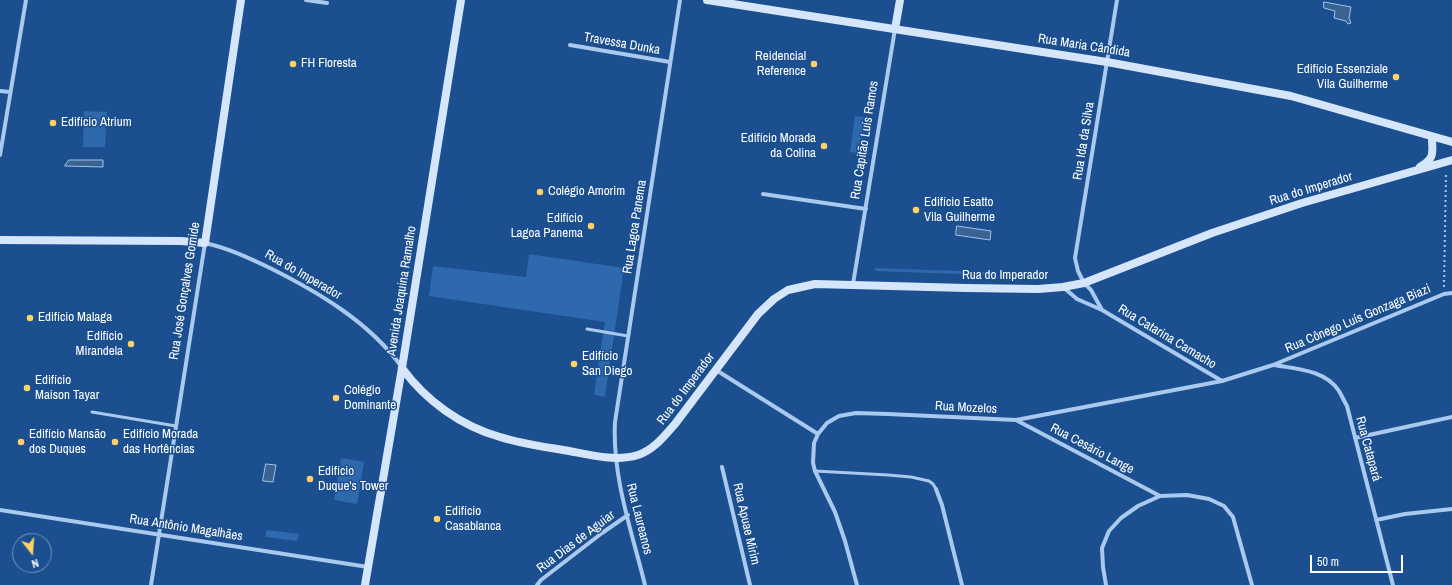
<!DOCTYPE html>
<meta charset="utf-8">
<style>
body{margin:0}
#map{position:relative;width:1452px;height:585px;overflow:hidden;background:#1b4f8f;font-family:"Archivo Narrow",sans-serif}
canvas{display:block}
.north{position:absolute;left:12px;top:533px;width:40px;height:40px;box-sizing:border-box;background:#1b4f8f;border:1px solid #7695bc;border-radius:50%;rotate:163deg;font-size:11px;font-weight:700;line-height:16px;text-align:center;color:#fff}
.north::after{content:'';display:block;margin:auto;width:14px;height:18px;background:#ffd166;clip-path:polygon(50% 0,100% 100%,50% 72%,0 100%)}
.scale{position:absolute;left:1310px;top:555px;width:93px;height:18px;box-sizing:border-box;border:2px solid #fff;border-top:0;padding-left:5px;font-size:12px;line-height:14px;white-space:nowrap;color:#fff;-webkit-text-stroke:3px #1b4f8f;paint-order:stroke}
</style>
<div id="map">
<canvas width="1452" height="585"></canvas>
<div class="north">N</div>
<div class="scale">50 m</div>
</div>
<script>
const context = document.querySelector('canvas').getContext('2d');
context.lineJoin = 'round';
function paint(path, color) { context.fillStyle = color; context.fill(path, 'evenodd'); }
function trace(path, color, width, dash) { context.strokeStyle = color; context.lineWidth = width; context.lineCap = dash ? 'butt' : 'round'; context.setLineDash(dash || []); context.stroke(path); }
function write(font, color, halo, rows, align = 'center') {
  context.font = font + ' "Archivo Narrow",sans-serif'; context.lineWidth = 3; context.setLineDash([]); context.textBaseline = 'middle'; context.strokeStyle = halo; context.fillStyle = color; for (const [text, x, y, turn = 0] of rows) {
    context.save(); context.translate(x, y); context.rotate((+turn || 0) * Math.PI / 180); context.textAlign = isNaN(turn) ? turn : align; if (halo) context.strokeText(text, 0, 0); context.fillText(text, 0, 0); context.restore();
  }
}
paint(new Path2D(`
 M 84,111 L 107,112 L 105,147 L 83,147 Z
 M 855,116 L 865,117 L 859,153 L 850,152 Z
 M 529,254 L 624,268 L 605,397 L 594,395 L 605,322 L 429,296 L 433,266 L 526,277 Z
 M 874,268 L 987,272 L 987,275 L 876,271 Z
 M 341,458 L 364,462 L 357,504 L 334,500 Z
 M 267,530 L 299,534 L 297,541 L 265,537 Z`), '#2e69ad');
const water = new Path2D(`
 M 1324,2 L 1351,7 L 1349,18 L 1351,23 L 1348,24 L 1346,21 L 1334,18 L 1335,11 L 1324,8 Z
 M 69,160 L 103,160 L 103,167 L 65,166 Z
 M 957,226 L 991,231 L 990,240 L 956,235 Z
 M 266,464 L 276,465 L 273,482 L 263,481 Z`);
paint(water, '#3c6290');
trace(water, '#9cc4f0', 1);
trace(new Path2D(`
 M 1444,287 L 1446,172`), '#a9c9ee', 2, [2, 3]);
trace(new Path2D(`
 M 587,329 L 628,336
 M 92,412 L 176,426
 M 815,471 L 888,475 L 911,477 L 929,481 L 933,484 L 936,489`), '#a9c9ee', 3);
trace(new Path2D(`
 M 306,0 L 327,3
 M 570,45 L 670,62
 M 0,91 L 10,92
 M 0,155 L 26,0
 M 763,194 L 866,209
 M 853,284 L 895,29
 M 1063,287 L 1077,299 L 1102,310 L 1222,381
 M 1102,310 L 1091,290 L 1084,283 L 1078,271 L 1075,258 L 1117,0
 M 1274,365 C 1297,369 1325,370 1339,391 C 1342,396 1344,401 1347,406 L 1393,585
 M 716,370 L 818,434
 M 1016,420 L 1160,496
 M 1355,438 L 1452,417
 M 722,467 L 750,585
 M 936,489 L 942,505 L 962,585
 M 0,510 L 368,567
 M 1376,520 L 1405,514 L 1452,509
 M 151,585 L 205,243 C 228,248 249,258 270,268 C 318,292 369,322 401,366
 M 537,585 L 541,580 L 602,533 L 628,515
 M 645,585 C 632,532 612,477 615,422 L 680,0
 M 857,585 L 845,541 L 835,512 L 815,471 L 813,463 L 814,443 L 818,434 L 827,423 L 839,416 L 856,413 L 888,414 L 1016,420 L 1222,381 L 1273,365 L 1444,294 L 1452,293
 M 1106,585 L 1103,567 L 1102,548 L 1109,531 L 1121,518 L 1138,506 L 1160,496 L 1187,495 L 1209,499 L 1224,506 L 1233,517 L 1252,585`), '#a9c9ee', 4);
trace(new Path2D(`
 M 707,0 L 1107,62 L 1291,96 L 1452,142
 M 895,29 L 900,0
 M 1420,167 C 1436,157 1432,153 1432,137
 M 0,240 L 181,241 L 205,243 L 241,0
 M 402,368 C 426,401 461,426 500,437 C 522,444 546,447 569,451 C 590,455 616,462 638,455 C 654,450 665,435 675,424 L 758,314 L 774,299 L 788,290 L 815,284 L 966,288 L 1038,289 L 1063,287 L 1084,283 L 1212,233 L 1302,203 L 1452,160
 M 365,585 L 402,368 L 461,0`), '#d6e6fa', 8);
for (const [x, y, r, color] of [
 [293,64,4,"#ffd166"],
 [814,64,4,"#ffd166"],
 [1396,77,4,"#ffd166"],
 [53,123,4,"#ffd166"],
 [824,146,4,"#ffd166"],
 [540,192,4,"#ffd166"],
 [916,210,4,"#ffd166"],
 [591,226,4,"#ffd166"],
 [30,318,4,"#ffd166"],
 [131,344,4,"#ffd166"],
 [574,364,4,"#ffd166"],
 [27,388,4,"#ffd166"],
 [336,398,4,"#ffd166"],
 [21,442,4,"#ffd166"],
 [115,442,4,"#ffd166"],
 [310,479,4,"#ffd166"],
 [437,519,4,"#ffd166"]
]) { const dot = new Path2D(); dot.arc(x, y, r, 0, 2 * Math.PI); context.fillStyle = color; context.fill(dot); trace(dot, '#1b4f8f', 1.5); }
write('13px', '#fff', '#1b4f8f', [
 ["Travessa Dunka",622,44,10],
 ["Rua Maria Cândida",1084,46,9],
 ["Rua Capitão Luís Ramos",865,140,-81],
 ["Rua Ida da Silva",1084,141,-81],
 ["Rua do Imperador",1311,189,-17],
 ["Rua Lagoa Panema",635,227,-81],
 ["Rua do Imperador",303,275,30],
 ["Rua do Imperador",1005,276],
 ["Rua José Gonçalves Gomide",185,291,-81],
 ["Avenida Joaquina Ramalho",402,291,-81],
 ["Rua Cônego Luís Gonzaga Biazi",1358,319,-23],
 ["Rua Catarina Camacho",1167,337,31],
 ["Rua do Imperador",686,389,-53],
 ["Rua Mozelos",966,408,3],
 ["Rua Cesário Lange",1092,449,28],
 ["Rua Catapará",1368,449,75],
 ["Rua Laureanos",639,519,76],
 ["Rua Apuae Mirim",746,524,77],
 ["Rua Antônio Magalhães",186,528,9],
 ["Rua Dias de Aguiar",576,542,-37]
]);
write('13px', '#fff', '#1b4f8f', [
 ["Reidencial",806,57,"right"],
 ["Reference",806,72,"right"],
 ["FH Floresta",301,64],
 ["Edifício Essenziale",1388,70,"right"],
 ["Vila Guilherme",1388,85,"right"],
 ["Edifício Atrium",61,123],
 ["Edifício Morada",816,139,"right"],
 ["da Colina",816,154,"right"],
 ["Colégio Amorim",548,192],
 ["Edifício Esatto",924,203],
 ["Vila Guilherme",924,218],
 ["Edifício",583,219,"right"],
 ["Lagoa Panema",583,234,"right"],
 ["Edifício Malaga",38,318],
 ["Edifício",123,337,"right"],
 ["Mirandela",123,352,"right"],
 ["Edifício",582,357],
 ["San Diego",582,372],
 ["Edifício",35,381],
 ["Maison Tayar",35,396],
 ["Colégio",344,391],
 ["Dominante",344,406],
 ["Edifício Mansão",29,435],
 ["dos Duques",29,450],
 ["Edifício Morada",123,435],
 ["das Hortências",123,450],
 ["Edifício",318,472],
 ["Duque's Tower",318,487],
 ["Edifício",445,512],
 ["Casablanca",445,527]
], 'left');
</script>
